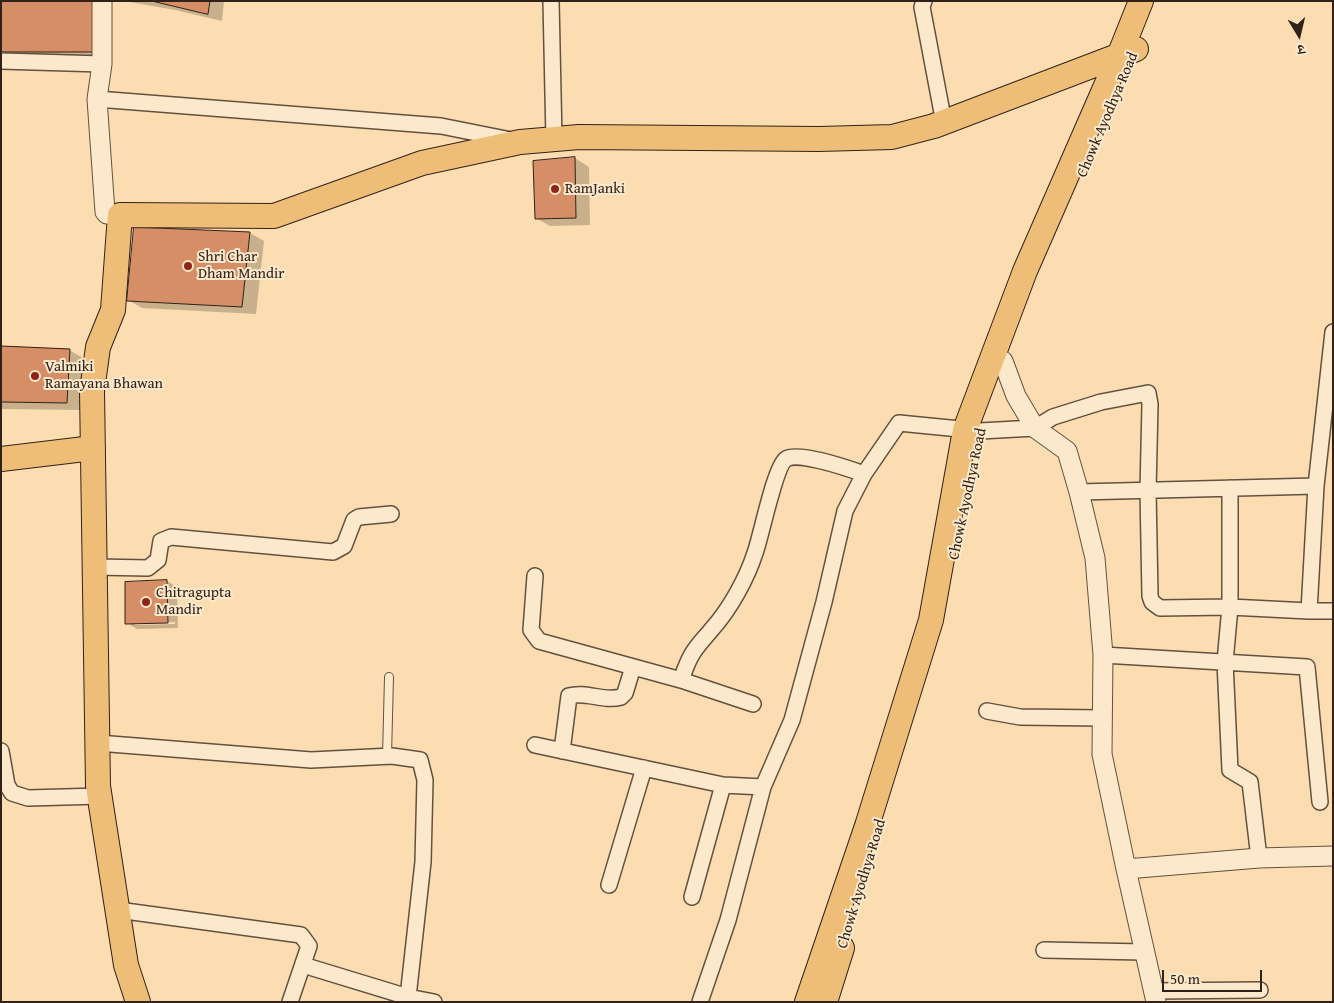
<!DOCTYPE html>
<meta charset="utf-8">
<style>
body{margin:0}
#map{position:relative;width:1334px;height:1003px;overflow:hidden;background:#fbddb1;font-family:"Gentium Book Plus","Noto Serif Devanagari",serif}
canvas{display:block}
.frame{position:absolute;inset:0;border:2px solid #302119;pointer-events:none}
.north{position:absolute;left:1274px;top:10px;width:50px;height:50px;-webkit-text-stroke:4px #fce9cc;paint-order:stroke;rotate:171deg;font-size:14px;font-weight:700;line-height:20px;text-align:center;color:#302119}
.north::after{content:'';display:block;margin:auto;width:18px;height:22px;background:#302119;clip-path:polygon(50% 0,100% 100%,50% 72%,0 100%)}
.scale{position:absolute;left:1162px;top:970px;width:100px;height:22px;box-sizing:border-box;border:2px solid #302119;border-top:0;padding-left:6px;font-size:15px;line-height:18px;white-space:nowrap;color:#302119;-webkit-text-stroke:4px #fce9cc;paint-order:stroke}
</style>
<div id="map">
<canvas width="1334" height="1003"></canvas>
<div class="frame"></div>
<div class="north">उ</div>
<div class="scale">50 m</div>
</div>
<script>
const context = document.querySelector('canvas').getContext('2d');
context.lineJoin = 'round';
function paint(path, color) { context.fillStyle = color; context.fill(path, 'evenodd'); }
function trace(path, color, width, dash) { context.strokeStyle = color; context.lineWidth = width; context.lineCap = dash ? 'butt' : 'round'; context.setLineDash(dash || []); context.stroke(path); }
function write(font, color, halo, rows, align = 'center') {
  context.font = font + ' "Gentium Book Plus",serif'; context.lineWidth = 4; context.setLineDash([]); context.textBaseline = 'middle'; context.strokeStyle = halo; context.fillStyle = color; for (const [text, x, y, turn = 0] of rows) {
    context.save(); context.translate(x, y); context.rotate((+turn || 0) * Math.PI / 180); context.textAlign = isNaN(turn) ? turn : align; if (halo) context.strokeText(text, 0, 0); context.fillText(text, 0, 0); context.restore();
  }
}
paint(new Path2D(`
 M 1,1 L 107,59 L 1,59 Z
 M 124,1 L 224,1 L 222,21 L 175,10 Z
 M 575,158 L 589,167 L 590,225 L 550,226 L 536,218 Z
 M 135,228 L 250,233 L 264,241 L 256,314 L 142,308 L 128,300 Z
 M 1,347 L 69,350 L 83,358 L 81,410 L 1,409 Z
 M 167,581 L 177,587 L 178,628 L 137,629 L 127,623 ZM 175,622 L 175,624 L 135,625 L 135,623 Z`), '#0003');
const building = new Path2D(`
 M 1,1 L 93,1 L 93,52 L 1,52 Z
 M 152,1 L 210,1 L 208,14 Z
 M 575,157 L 576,218 L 535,219 L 533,161 Z
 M 134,227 L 250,232 L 242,307 L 127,301 Z
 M 1,346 L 70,349 L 67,403 L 1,402 Z
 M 167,580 L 168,623 L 125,624 L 125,582 Z`);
paint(building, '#d58e66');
trace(building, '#302119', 1);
const service = new Path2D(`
 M 387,756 L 389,677`);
const minor = new Path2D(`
 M 551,1 L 554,140
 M 924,1 L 922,7 L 944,123
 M 1,61 L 102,64
 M 97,99 L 441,126 L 511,140
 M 1333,332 L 1316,486 L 1309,611 L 1333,611
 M 1230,488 L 1230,607 L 1309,611
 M 1079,492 L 1316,486
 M 95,567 L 148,568 L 158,560 L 161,541 L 171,537 L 333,552 L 344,546 L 354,520 L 359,517 L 391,514
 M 535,576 L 531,630 L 539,641 L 681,680 L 753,704
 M 1103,655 L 1307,667 L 1320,802
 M 681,680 C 684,672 687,663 691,656 C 697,645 705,638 712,629 C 730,609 747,578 755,553 C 761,537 775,466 786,459 C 798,451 850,469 864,474
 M 987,711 L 1020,717 L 1102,718
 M 98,743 L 311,760 L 392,756 L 420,760 L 425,780 L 423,862 L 408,997
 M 535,745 L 723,785 L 763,787
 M 1,751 L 7,785 L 12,793 L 28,798 L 100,796
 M 562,751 L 569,696 C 586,691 604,702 621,697 L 625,693 L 633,667
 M 609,885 L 644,768
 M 692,897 L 723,785
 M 118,910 L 301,935 L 309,946 L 290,1002
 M 1044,950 L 1144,952
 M 303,965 L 408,997 L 434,1002
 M 1153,991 L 1260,990
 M 700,1002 L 728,920 L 763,787 L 792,720 L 824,602 L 845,511 L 864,474 L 899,423 L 980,431 L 1035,428 L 1053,417 L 1101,402 L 1148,393 L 1150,404 L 1148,491 L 1150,596 L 1152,602 L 1160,608 L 1230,607 L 1225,662 L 1230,770 L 1250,782 L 1259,858`);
const tertiary = new Path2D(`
 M 102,1 L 102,64 L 97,99 L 105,212 L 107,214 L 120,215
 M 1003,361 L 1016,396 L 1035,428 L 1067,451 L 1079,492 L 1095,558 L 1103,655 L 1102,754 L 1126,869 L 1259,858 L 1333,856
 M 1126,869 L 1156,1002`);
const primary = new Path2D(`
 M 1,459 L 93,448
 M 138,1002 L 126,965 L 98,786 L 92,391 L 98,347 L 113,310 L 120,215 L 274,216 L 422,163 L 520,142 L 579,137 L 819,139 L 892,137 L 934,126 L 1136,49
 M 807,1002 L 867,826 L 931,620 L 965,430 L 1025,271 L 1119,56 L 1141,1
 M 825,1002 L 842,948`);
trace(service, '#63503f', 10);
trace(minor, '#63503f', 18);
trace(tertiary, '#63503f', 21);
trace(primary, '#302119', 26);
trace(service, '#fce9cc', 8);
trace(minor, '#fce9cc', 15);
trace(tertiary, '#fce9cc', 19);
trace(primary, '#eebe78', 24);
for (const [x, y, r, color] of [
 [555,189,5,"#8f2418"],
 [188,266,5,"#8f2418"],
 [35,376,5,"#8f2418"],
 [146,602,5,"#8f2418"]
]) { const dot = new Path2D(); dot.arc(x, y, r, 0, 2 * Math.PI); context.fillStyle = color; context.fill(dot); trace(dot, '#fce9cc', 2); }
write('15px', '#302119', '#fce9cc', [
 ["Chowk Ayodhya Road",1108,115,-67],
 ["Chowk Ayodhya Road",968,494,-78],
 ["Chowk Ayodhya Road",862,884,-73]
]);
write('15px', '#302119', '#fce9cc', [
 ["RamJanki",565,189],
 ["Shri Char",198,257],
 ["Dham Mandir",198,274],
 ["Valmiki",45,367],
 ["Ramayana Bhawan",45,384],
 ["Chitragupta",156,593],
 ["Mandir",156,610]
], 'left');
</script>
